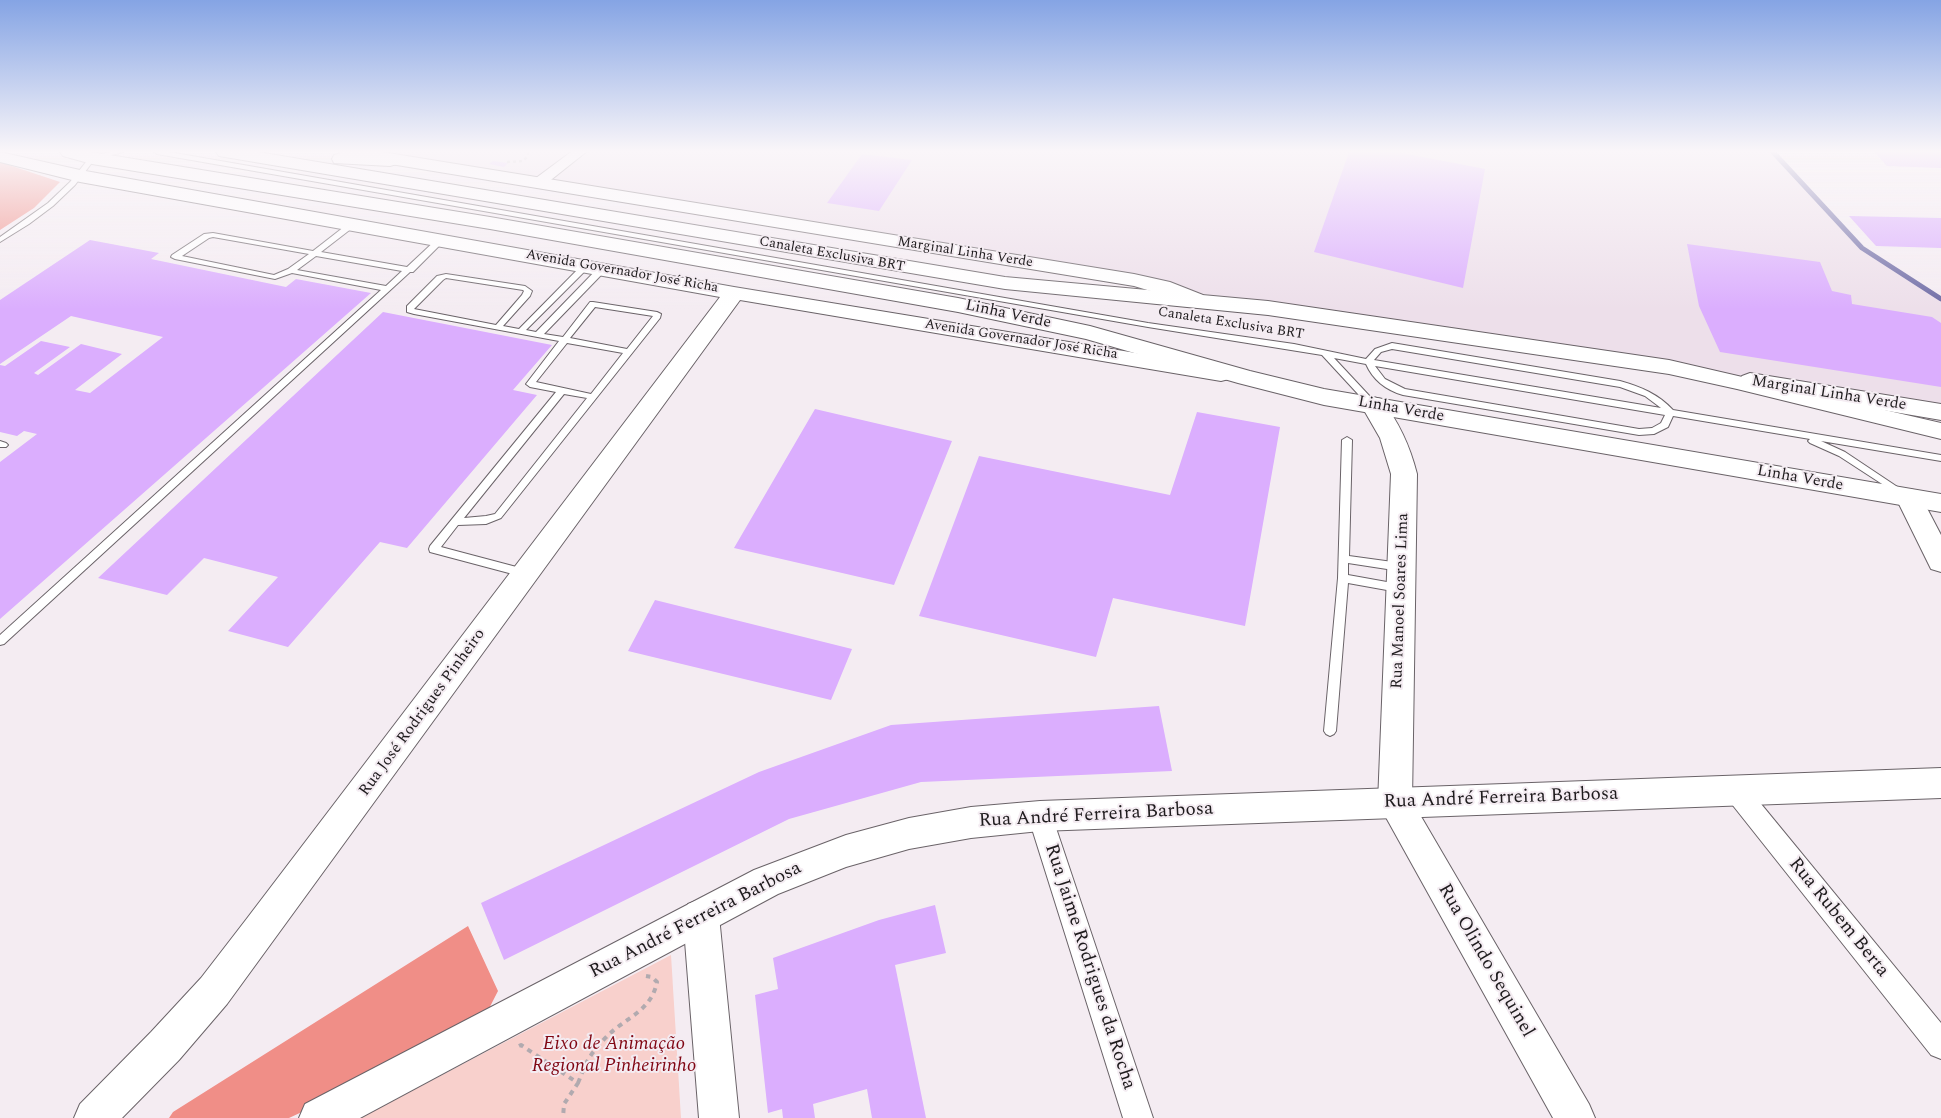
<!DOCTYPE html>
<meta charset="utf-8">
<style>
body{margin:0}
canvas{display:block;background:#f4ecf2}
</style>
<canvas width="1941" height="1118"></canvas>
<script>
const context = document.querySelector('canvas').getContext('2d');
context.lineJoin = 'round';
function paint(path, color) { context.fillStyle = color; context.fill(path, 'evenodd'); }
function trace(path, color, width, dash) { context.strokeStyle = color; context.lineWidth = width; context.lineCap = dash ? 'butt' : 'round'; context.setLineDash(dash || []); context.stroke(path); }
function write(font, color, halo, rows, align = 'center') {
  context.font = font + ' Spectral,serif'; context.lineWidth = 4; context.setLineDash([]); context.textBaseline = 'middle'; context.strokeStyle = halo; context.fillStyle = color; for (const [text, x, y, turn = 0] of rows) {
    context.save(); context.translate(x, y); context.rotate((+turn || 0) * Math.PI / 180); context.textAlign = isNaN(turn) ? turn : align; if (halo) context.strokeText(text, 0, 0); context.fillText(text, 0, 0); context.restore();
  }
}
paint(new Path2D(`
 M 354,152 L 1773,152 L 1862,248 L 1941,299 L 1941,412 L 1306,314 L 1134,280 Z`), '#eddfea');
paint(new Path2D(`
 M 671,955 L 681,1118 L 360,1118 Z`), '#f8d0cc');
paint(new Path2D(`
 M 0,162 L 60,182 L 34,208 L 0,230 Z
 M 468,926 L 498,991 L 478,1030 L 289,1118 L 169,1118 L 173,1112 Z`), '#f08e87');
trace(new Path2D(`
 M 1773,152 L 1862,248 L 1941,299`), '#6e6ba5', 5);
paint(new Path2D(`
 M 1349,152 L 1397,152 L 1485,169 L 1463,288 L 1314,252 Z
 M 1874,152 L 1941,152 L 1941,168 L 1887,166 Z
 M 862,154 L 912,160 L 879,211 L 827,203 Z
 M 493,161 L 508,163 L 504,167 L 489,164 Z
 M 1849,216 L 1941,218 L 1941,248 L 1876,246 Z
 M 90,240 L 159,253 L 151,259 L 286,287 L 296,279 L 371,293 L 0,619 L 0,462 L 37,434 L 24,431 L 17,436 L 0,432 L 0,365 L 5,366 L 41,341 L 70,347 L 34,373 L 38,375 L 81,344 L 122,354 L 75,390 L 90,393 L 163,337 L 71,316 L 0,364 L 0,300 Z
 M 1687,244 L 1820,262 L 1832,291 L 1851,295 L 1852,304 L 1932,317 L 1941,323 L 1941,387 L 1720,352 L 1699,306 Z
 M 383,312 L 552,345 L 513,390 L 537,395 L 407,548 L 380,542 L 288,647 L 228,631 L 278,577 L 204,558 L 167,595 L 98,578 Z
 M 815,409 L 952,441 L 894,585 L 734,548 Z
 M 1197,412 L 1280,427 L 1245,626 L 1113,598 L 1096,657 L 919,616 L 979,456 L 1170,495 Z
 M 655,600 L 852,649 L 831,700 L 628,651 Z
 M 1159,706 L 1172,771 L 921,782 L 789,819 L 504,960 L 481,903 L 759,772 L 891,725 Z
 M 935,905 L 946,953 L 895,965 L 926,1118 L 872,1118 L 867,1089 L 813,1104 L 815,1118 L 783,1118 L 782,1109 L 768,1113 L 755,995 L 778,989 L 773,958 L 879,920 Z`), '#dbaefe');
const lane = new Path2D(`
 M 110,152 L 123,152 L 94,160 L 75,185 L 53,206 L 29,224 L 0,242 L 0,237 L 48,203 L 70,182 L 90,157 Z
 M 154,152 L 169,152 L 1148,323 L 1294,344 L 1366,359 L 1375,349 L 1392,343 L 1620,381 C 1641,387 1658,394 1673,410 L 1941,455 L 1941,461 L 1821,441 L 1845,452 L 1902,490 L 1904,492 L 1899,495 L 1839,456 L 1810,443 L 1808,441 L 1810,439 L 1673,416 L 1668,427 L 1654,434 L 1639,435 L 1403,395 C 1386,390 1373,380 1366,364 L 1334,358 L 1376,403 L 1377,405 L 1376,407 L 1370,407 L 1322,355 L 1148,327 L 157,154 ZM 1392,349 L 1620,387 L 1645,396 L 1661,408 L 1374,360 L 1381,352 ZM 1375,366 L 1665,415 L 1661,423 L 1652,428 L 1639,429 L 1405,389 L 1385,379 Z
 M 349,223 L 356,225 L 321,252 L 407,267 L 438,238 L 441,238 L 445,240 L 413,272 L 410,272 L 4,644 L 0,645 L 0,635 L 381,290 L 292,273 L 275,279 L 175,259 L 171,257 L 172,255 L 204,234 L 213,233 L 313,251 ZM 213,237 L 309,254 L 288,269 L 274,275 L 182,256 L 209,238 ZM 316,256 L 402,271 L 386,286 L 297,270 Z
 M 583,264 L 589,264 L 590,266 L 526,330 L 536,332 L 600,266 L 603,266 L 607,268 L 606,270 L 544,334 L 563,337 L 590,302 L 593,302 L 657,312 L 661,314 L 660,318 L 501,518 L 486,524 L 458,525 L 441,547 L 524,569 L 528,570 L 529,573 L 528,576 L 524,577 L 430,552 L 429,549 L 430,546 L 556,392 L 530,387 L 526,384 L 559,341 L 414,314 L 407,312 L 407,306 L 437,276 L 446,274 L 525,286 L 532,291 L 530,296 L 503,326 L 519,329 ZM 446,278 L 523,290 L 524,291 L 522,295 L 496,325 L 414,309 L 443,280 ZM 595,307 L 653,316 L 627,349 L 570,338 ZM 567,343 L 623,353 L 591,394 L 536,382 ZM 564,394 L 587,398 L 495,514 L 486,516 L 464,518 Z
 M 1347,437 L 1352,440 L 1349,556 L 1400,563 L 1404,564 L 1405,567 L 1404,570 L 1400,571 L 1348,563 L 1348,575 L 1398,584 L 1402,585 L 1403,588 L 1402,591 L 1398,592 L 1348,583 L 1336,731 L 1334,734 L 1330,736 L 1326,734 L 1324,731 L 1338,578 L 1342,440 Z
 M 0,441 L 6,443 L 8,445 L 6,447 L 0,447 Z`);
const street = new Path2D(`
 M 571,152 L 586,152 L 542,187 L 532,187 L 530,184 L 532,181 Z
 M 1735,779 L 1743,782 L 1941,1023 L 1941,1059 L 1931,1055 L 1727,798 L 1723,790 L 1727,782 Z
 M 1040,805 L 1049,808 L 1052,816 L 1153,1118 L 1123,1118 L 1028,816 L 1031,808 Z`);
const secondary = new Path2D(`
 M 0,152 L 80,170 L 734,287 L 1221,367 L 1229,369 L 1233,374 L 1229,379 L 1221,381 L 740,300 L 227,1004 L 179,1060 L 122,1118 L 74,1118 L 80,1104 L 151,1032 L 201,978 L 245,921 L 720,297 L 80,182 L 0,162 Z
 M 339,152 L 382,152 L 1134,274 L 1170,282 L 1203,295 L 1206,300 L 1203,305 L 1195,306 L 1187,305 L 1154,292 L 1134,286 L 348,157 L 342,156 Z
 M 1750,373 L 1941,404 L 1941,420 L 1742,386 L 1738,381 L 1742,376 Z
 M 1373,397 L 1381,399 C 1399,422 1410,446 1417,474 L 1412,801 L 1589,1104 L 1595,1118 L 1553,1118 L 1378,803 L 1391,474 L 1380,438 L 1361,405 L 1365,399 Z
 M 1909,489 L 1918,491 L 1941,535 L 1941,572 L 1931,569 L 1896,498 L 1900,491 Z
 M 701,899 L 714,904 L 719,916 L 739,1118 L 699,1118 L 683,916 L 688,904 Z`);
const primary = new Path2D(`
 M 1941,768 L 1941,798 L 1040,831 L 971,838 L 909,849 L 846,867 L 778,894 L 360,1118 L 299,1118 L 305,1104 L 754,870 L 846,835 L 909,818 L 971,807 L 1040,801 Z`);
const highway = new Path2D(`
 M 60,152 L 91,152 L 490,217 L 958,298 L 1090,326 L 1250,371 L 1324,389 L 1941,494 L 1941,512 L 1324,405 L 1238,383 L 1086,339 L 958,312 L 490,229 L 92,164 L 63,156 Z
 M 216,152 L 258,152 L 1005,277 L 1268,301 L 1669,360 L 1941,423 L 1941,439 L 1737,389 L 1669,374 L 1268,315 L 1005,289 L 225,157 L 219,156 Z
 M 341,153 L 390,154 L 397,156 L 399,160 L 397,164 L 390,166 L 334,163 L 332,159 L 334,155 Z`);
trace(lane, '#6a6368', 2);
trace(street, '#6a6368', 2);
trace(secondary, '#6a6368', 2);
trace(primary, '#6a6368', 2);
trace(highway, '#6a6368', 2);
trace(new Path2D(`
 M 507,162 L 523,161 L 527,157 L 528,152`), '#b1aaaf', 2.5, [3, 3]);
trace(new Path2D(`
 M 519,1046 L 521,1045 L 578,1083 L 564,1104 L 563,1118
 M 578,1083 C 583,1071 587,1058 596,1049 C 601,1042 608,1035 615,1029 C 633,1015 652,1007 657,982 L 652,977 L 646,976`), '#b1aaaf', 4, [5, 5]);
paint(lane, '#fff');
paint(street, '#fff');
paint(secondary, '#fff');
paint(primary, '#fff');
paint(highway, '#fff');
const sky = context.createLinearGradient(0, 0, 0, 309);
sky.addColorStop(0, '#85a4e4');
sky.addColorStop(0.49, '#faf6f9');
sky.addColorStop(1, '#faf6f900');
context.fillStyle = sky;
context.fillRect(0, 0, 1941, 309);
write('14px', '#1e1b1d', '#f4ecf2', [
 ["Marginal Linha Verde",965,253,9],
 ["Canaleta Exclusiva BRT",832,255,10],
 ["Avenida Governador José Richa",622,272,10],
 ["Canaleta Exclusiva BRT",1231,324,9],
 ["Avenida Governador José Richa",1021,340,9]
]);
write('16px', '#1e1b1d', '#f4ecf2', [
 ["Linha Verde",1008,315,12],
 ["Marginal Linha Verde",1829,394,9],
 ["Linha Verde",1401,410,10],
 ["Linha Verde",1800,479,10],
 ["Rua Manoel Soares Lima",1401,601,-88],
 ["Rua José Rodrigues Pinheiro",423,713,-54]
]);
write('19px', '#1e1b1d', '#f4ecf2', [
 ["Rua André Ferreira Barbosa",1501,799,-2],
 ["Rua André Ferreira Barbosa",1096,816,-3],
 ["Rua Rubem Berta",1838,918,51],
 ["Rua André Ferreira Barbosa",696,921,-27],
 ["Rua Olindo Sequinel",1485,961,60],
 ["Rua Jaime Rodrigues da Rocha",1089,967,72]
]);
write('italic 19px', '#800613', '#f4ecf2', [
 ["Eixo de Animação",614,1045],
 ["Regional Pinheirinho",614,1067]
]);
</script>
